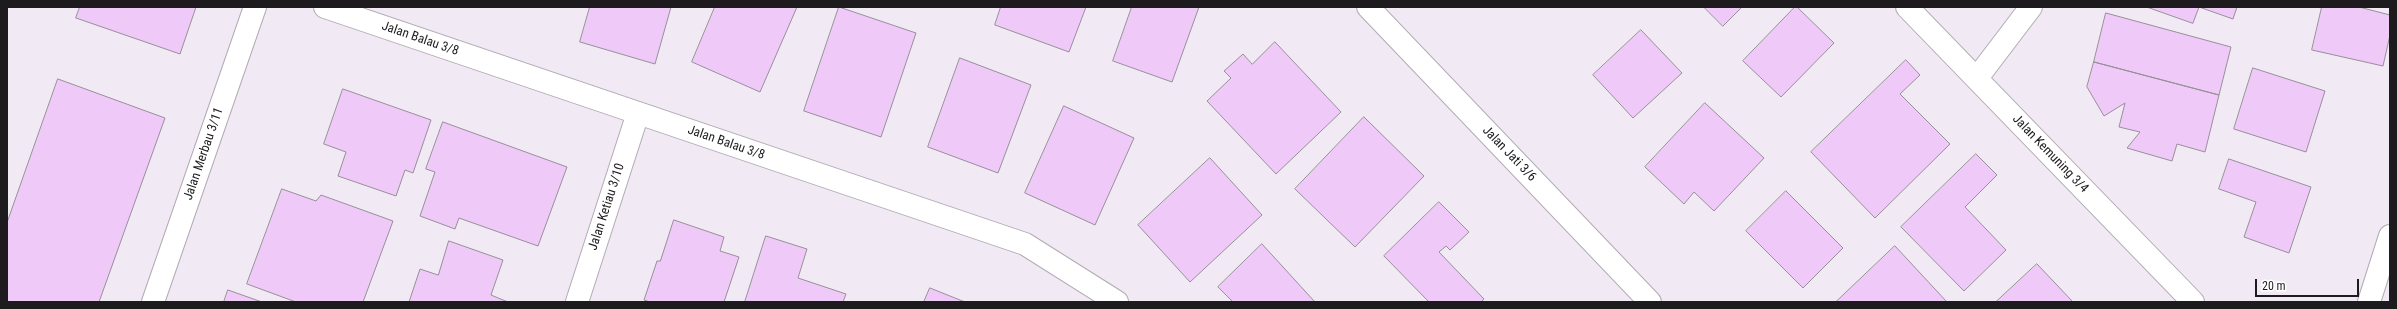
<!DOCTYPE html>
<style>
body{margin:0}
#map{position:relative;width:2397px;height:309px;overflow:hidden;background:#f1eaf4;font-family:"Roboto Condensed",sans-serif}
canvas{display:block}
.frame{position:absolute;inset:0;border:8px solid #1d1b1e;pointer-events:none}
.scale{position:absolute;left:2255px;top:279px;width:104px;height:18px;box-sizing:border-box;border:2px solid #1d1b1e;border-top:0;padding-left:5px;font-size:12px;line-height:14px;white-space:nowrap;color:#1d1b1e;-webkit-text-stroke:3px #fff;paint-order:stroke}
</style>
<div id="map">
<canvas width="2397" height="309"></canvas>
<div class="frame"></div>
<div class="scale">20 m</div>
</div>
<script>
const context = document.querySelector('canvas').getContext('2d');
context.lineJoin = 'round';
function paint(path, color) { context.fillStyle = color; context.fill(path, 'evenodd'); }
function trace(path, color, width, dash) { context.strokeStyle = color; context.lineWidth = width; context.lineCap = dash ? 'butt' : 'round'; context.setLineDash(dash || []); context.stroke(path); }
function write(font, color, halo, rows, align = 'center') {
  context.font = font + ' "Roboto Condensed",sans-serif'; context.lineWidth = 3; context.setLineDash([]); context.textBaseline = 'middle'; context.strokeStyle = halo; context.fillStyle = color; for (const [text, x, y, turn = 0] of rows) {
    context.save(); context.translate(x, y); context.rotate((+turn || 0) * Math.PI / 180); context.textAlign = isNaN(turn) ? turn : align; if (halo) context.strokeText(text, 0, 0); context.fillText(text, 0, 0); context.restore();
  }
}
const building = new Path2D(`
 M 80,7 L 196,7 L 180,54 L 76,18 Z
 M 590,7 L 671,7 L 655,64 L 580,42 Z
 M 715,7 L 797,7 L 760,92 L 692,62 Z
 M 839,7 L 916,33 L 881,137 L 804,111 Z
 M 1001,7 L 1086,7 L 1069,52 L 995,25 Z
 M 1132,7 L 1199,7 L 1172,82 L 1113,61 Z
 M 1704,7 L 1742,7 L 1723,26 Z
 M 1795,7 L 1797,7 L 1834,43 L 1781,97 L 1743,61 Z
 M 2147,7 L 2237,7 L 2233,19 L 2199,7 L 2193,23 Z
 M 2322,7 L 2359,7 L 2390,15 L 2390,35 L 2383,66 L 2312,50 Z
 M 2106,13 L 2231,47 L 2219,95 L 2094,62 Z
 M 1641,30 L 1682,73 L 1633,118 L 1593,75 Z
 M 1275,42 L 1341,112 L 1276,174 L 1207,101 L 1231,78 L 1224,71 L 1243,54 L 1252,64 Z
 M 960,58 L 1031,85 L 998,173 L 928,147 Z
 M 1906,60 L 1920,75 L 1900,94 L 1950,144 L 1875,218 L 1811,152 Z
 M 2094,62 L 2219,95 L 2205,152 L 2177,144 L 2172,161 L 2127,148 L 2140,132 L 2119,127 L 2125,103 L 2104,116 L 2087,87 Z
 M 2253,68 L 2325,91 L 2306,152 L 2234,129 Z
 M 58,79 L 165,118 L 99,302 L 7,302 L 7,223 Z
 M 343,89 L 431,120 L 413,173 L 405,170 L 396,196 L 338,176 L 346,152 L 324,144 Z
 M 1705,103 L 1764,158 L 1714,211 L 1694,192 L 1684,204 L 1645,167 Z
 M 1064,106 L 1134,138 L 1095,225 L 1025,193 Z
 M 1364,117 L 1424,176 L 1355,247 L 1295,189 Z
 M 443,122 L 567,167 L 538,246 L 459,218 L 455,229 L 420,216 L 435,172 L 426,169 Z
 M 1976,154 L 1997,175 L 1965,207 L 2006,250 L 1964,291 L 1901,227 Z
 M 1210,158 L 1262,215 L 1190,282 L 1138,225 Z
 M 2229,159 L 2311,187 L 2289,253 L 2244,237 L 2256,202 L 2219,189 Z
 M 282,189 L 316,201 L 321,195 L 393,221 L 363,302 L 296,302 L 247,284 Z
 M 1786,191 L 1843,248 L 1803,288 L 1746,231 Z
 M 1439,202 L 1469,232 L 1450,250 L 1446,246 L 1439,252 L 1484,299 L 1481,302 L 1429,302 L 1384,256 Z
 M 674,220 L 724,237 L 720,251 L 739,257 L 724,302 L 650,302 L 644,300 L 657,261 L 660,261 Z
 M 766,236 L 807,249 L 798,278 L 846,294 L 843,302 L 745,302 Z
 M 449,241 L 503,260 L 491,295 L 508,302 L 409,302 L 420,269 L 438,275 Z
 M 1262,244 L 1315,302 L 1233,302 L 1218,287 Z
 M 1895,246 L 1947,302 L 1836,302 Z
 M 2037,264 L 2073,302 L 1996,302 Z
 M 930,288 L 965,302 L 924,302 Z
 M 228,290 L 262,302 L 224,302 Z`);
paint(building, '#efc9f8');
trace(building, '#978f99', 1);
const minor = new Path2D(`
 M 325,7 L 1025,244 L 1117,302
 M 1368,7 L 1650,302
 M 1907,7 L 2193,302
 M 1977,78 L 2031,7
 M 153,302 L 255,7
 M 577,302 L 638,113
 M 2369,302 L 2390,236`);
trace(minor, '#b2aab4', 24);
trace(minor, '#fff', 22);
write('13px', '#1d1b1e', '#fff', [
 ["Jalan Balau 3/8",420,39,19],
 ["Jalan Balau 3/8",726,143,19],
 ["Jalan Merbau 3/11",204,154,-71],
 ["Jalan Jati 3/6",1509,154,46],
 ["Jalan Kemuning 3/4",2050,154,46],
 ["Jalan Ketiau 3/10",607,207,-72]
]);
</script>
